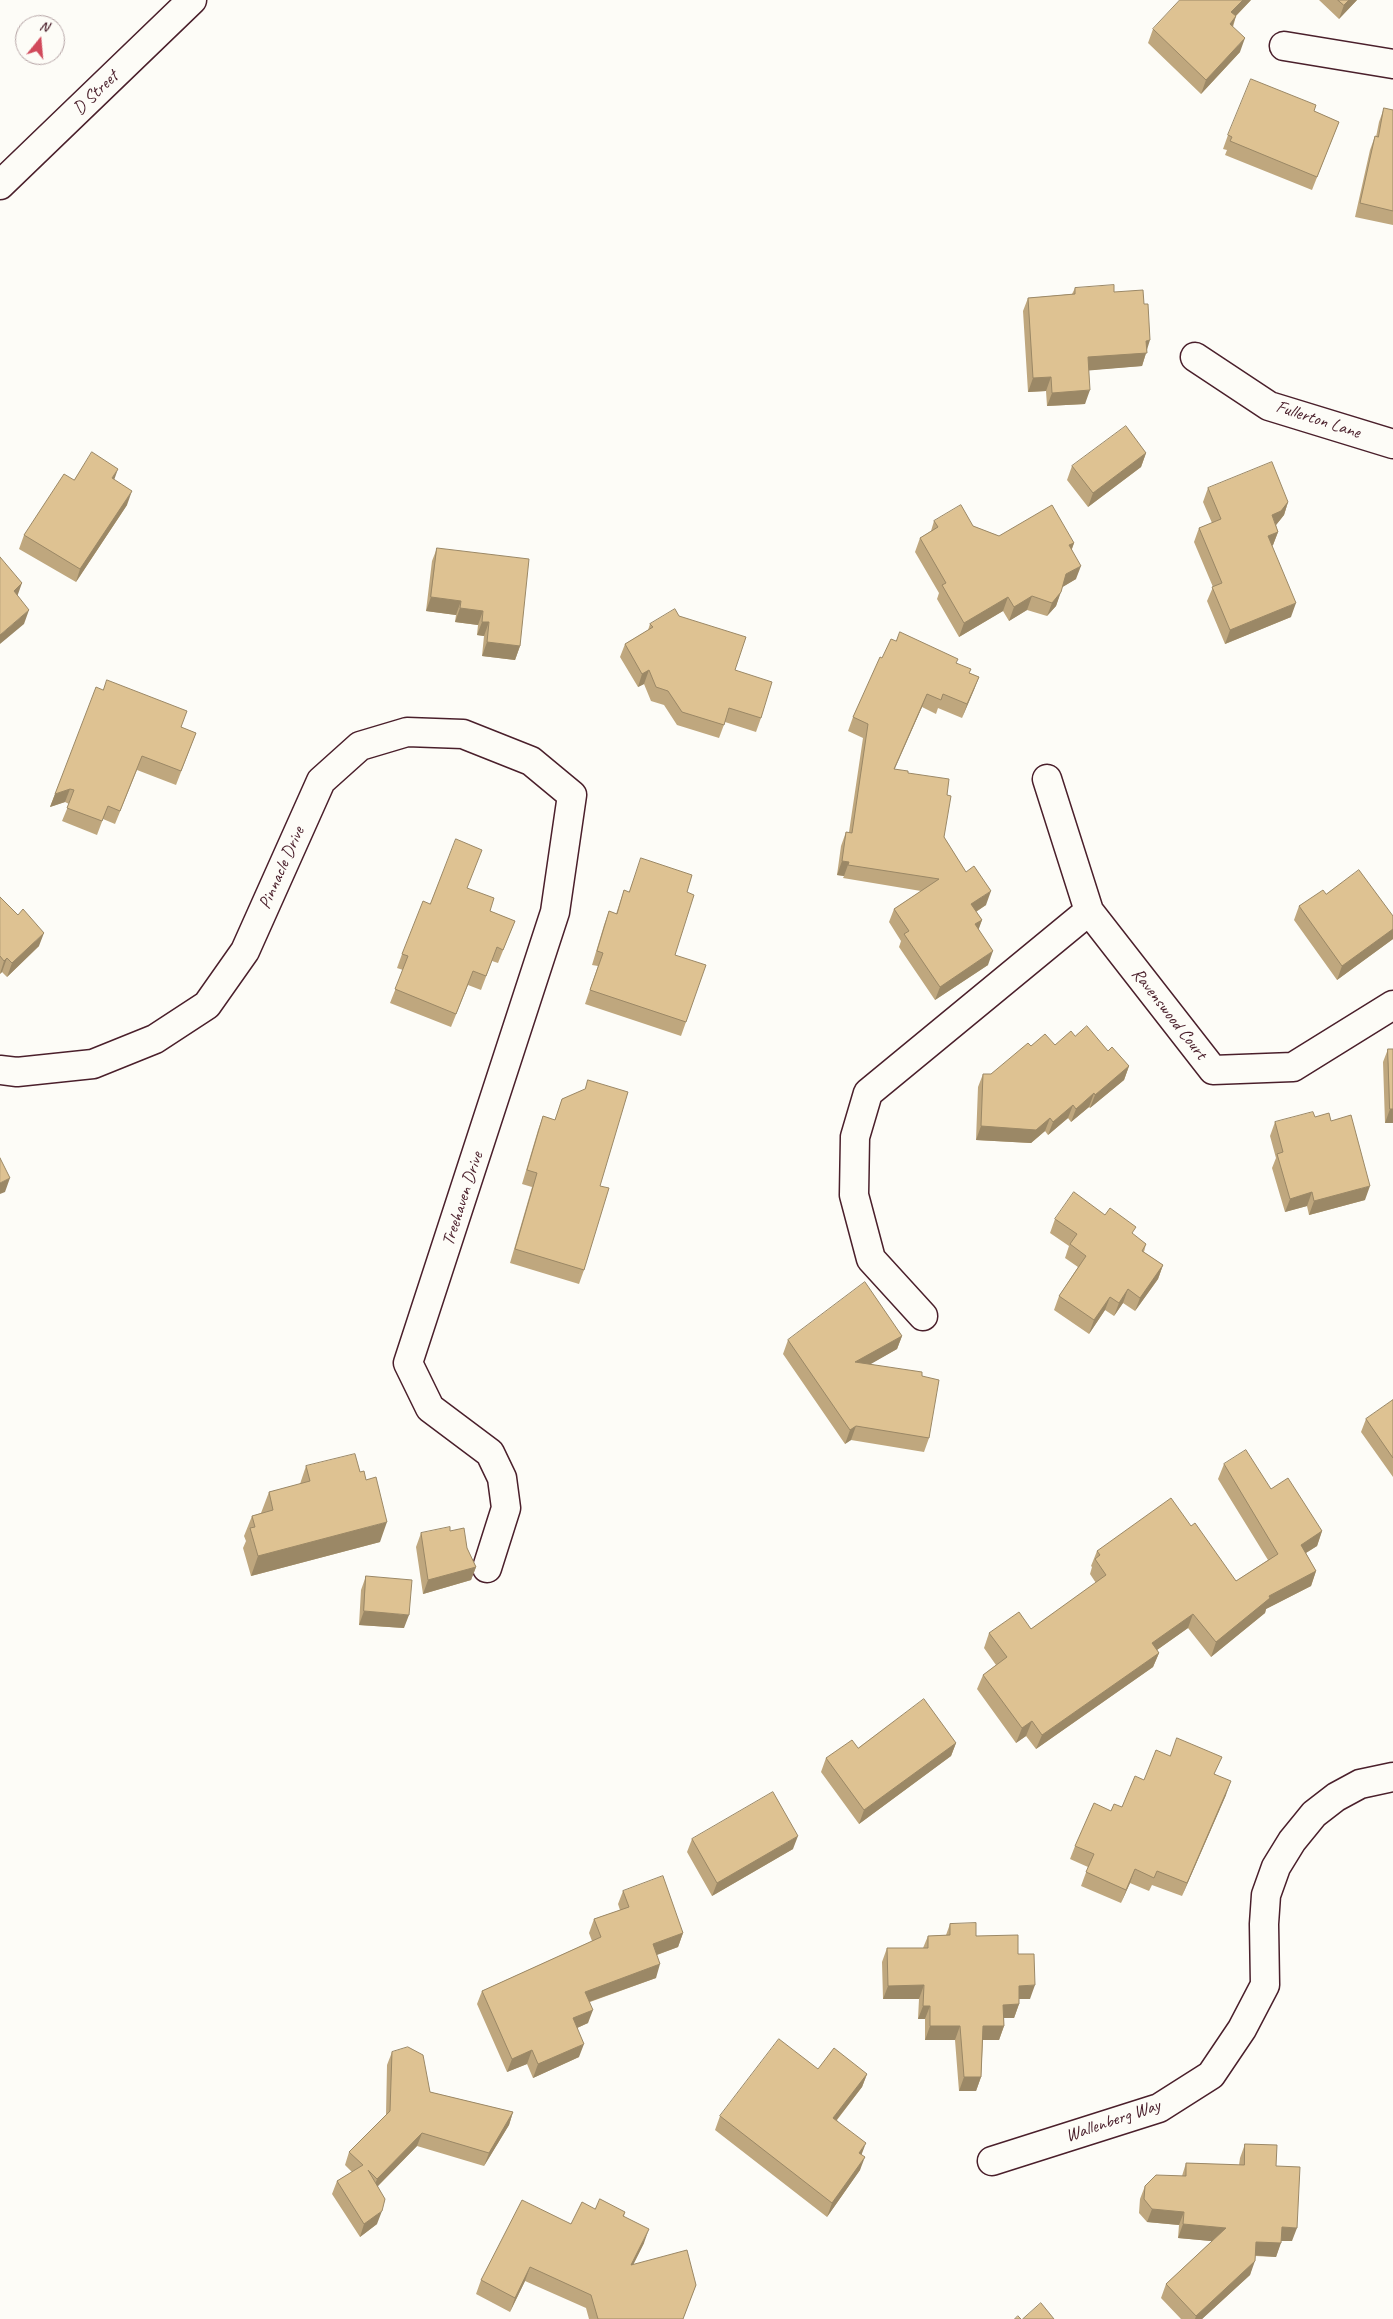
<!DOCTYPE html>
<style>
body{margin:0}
#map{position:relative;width:1393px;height:2319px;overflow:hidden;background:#fdfcf7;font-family:Caveat,sans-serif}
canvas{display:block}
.north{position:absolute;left:15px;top:15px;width:50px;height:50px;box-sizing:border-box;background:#fdfcf7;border:1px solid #b5a4a5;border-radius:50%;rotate:17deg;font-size:14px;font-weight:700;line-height:20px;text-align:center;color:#4a1f2b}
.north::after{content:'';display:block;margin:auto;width:18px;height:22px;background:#d1495b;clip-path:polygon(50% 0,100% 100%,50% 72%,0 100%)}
</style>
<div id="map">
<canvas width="1393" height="2319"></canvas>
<div class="north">N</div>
</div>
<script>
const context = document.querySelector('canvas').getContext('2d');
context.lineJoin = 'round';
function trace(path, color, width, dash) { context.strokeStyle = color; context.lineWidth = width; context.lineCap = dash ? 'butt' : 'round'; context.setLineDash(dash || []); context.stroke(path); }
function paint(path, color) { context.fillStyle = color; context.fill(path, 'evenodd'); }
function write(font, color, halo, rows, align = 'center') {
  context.font = font + ' Caveat,sans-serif'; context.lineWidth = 5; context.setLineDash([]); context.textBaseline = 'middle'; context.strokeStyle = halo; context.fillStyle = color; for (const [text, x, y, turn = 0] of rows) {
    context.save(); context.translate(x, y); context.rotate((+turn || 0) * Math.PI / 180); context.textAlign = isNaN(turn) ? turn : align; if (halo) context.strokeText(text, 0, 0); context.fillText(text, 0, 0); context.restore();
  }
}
const minor = new Path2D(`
 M 1284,46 L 1393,64
 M 1195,357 L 1269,406 L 1393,444
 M 1047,779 L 1089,911 L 1213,1070 L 1293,1067 L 1393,1005
 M 0,1070 L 17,1072 L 93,1064 L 155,1039 L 207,1005 L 245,951 L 321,781 L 360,746 L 407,732 L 463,734 L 531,761 L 572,795 L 555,912 L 408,1363 L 430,1408 L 490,1453 L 502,1478 L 506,1508 L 487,1568
 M 923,1316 L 871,1259 L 854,1195 L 855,1137 L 868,1093 L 1089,911
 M 992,2161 L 1159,2108 L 1211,2075 L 1242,2029 L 1265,1985 L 1264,1924 L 1266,1895 L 1276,1867 L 1292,1841 L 1314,1814 L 1336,1797 L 1360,1784 L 1393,1777`);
const tertiary = new Path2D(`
 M 0,185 L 192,0`);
trace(minor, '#4a1f2b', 31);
trace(tertiary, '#4a1f2b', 31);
trace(minor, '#fdfcf7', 28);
trace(tertiary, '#fdfcf7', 28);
paint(new Path2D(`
 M 1251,0 L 1236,16 L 1233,27 L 1240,52 L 1201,94 L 1148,43 L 1153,29 Z
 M 1319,0 L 1357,0 L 1339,19 Z
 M 1384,108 L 1393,110 L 1393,225 L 1355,217 L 1370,150 L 1375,136 L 1376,137 L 1379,122 Z
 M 1314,111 L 1339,122 L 1312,190 L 1225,155 L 1227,150 L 1223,149 L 1228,135 Z
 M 1075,288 L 1114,292 L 1147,350 L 1142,366 L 1089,370 L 1085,404 L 1047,406 L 1046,391 L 1028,392 L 1023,311 L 1028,298 L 1072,294 Z
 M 1146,453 L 1141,467 L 1088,507 L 1067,480 L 1072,466 Z
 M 74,480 L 114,480 L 127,505 L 76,582 L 19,549 L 24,535 Z
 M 1208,488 L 1288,502 L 1284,515 L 1276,525 L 1278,532 L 1273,545 L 1272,546 L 1291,617 L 1225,644 L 1207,601 L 1213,587 L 1194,542 L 1199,528 L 1212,523 L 1203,502 Z
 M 934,521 L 973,526 L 999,536 L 1074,543 L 1072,549 L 1076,579 L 1062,587 L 1056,606 L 1047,616 L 1027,610 L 1009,621 L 1003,611 L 959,637 L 937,599 L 939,593 L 915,552 L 920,538 L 931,531 Z
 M 437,548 L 520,646 L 515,660 L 482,656 L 484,636 L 477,635 L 478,625 L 455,622 L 456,615 L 426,611 L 432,561 Z
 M 679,616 L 735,670 L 761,718 L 756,732 L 725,722 L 719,738 L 677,725 L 664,705 L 651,701 L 644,684 L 638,687 L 620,657 L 625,644 L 648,630 L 650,624 Z
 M 882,658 L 956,663 L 970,673 L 979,677 L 962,718 L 938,708 L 936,714 L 922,707 L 894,769 L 908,773 L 947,795 L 944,837 L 986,905 L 976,912 L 982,920 L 978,929 L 988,965 L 935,1000 L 899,947 L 901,941 L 889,922 L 894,909 L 921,891 L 843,878 L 844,876 L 837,875 L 841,846 L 846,832 L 849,832 L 863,738 L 848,731 L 853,717 Z
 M 181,727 L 196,733 L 176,785 L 137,770 L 115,824 L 103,819 L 97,835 L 62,821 L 69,804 L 65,802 L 50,807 L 55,794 Z
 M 468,888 L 490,911 L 515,921 L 498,963 L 492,961 L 481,990 L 468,985 L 451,1027 L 390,1003 L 403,970 L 397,968 L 402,954 L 430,904 Z
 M 624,890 L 629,892 L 687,892 L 675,955 L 686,1022 L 681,1036 L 585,1004 L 598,966 L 592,965 L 604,925 L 609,911 L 616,914 Z
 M 1326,894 L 1393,929 L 1393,939 L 1337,980 L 1294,920 L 1299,906 Z
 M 0,897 L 39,946 L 7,977 L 2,972 L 0,974 Z
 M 1075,1036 L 1108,1051 L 1129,1066 L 1124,1080 L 1090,1108 L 1089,1107 L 1071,1122 L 1068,1118 L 1048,1135 L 1045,1131 L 1031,1143 L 976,1140 L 978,1087 L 983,1074 L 991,1074 L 1031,1046 L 1055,1045 Z
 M 1388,1049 L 1393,1123 L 1385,1123 L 1383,1062 Z
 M 588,1080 L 600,1186 L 584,1270 L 579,1284 L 510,1263 L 532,1187 L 522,1184 L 538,1130 L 543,1116 L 555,1120 L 562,1099 L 585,1090 Z
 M 1315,1117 L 1331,1121 L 1365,1200 L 1309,1215 L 1307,1206 L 1285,1212 L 1272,1168 L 1276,1158 L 1270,1136 L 1275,1122 Z
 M 1055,1219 L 1133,1235 L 1146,1244 L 1144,1252 L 1163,1265 L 1158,1279 L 1135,1311 L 1123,1303 L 1114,1316 L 1105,1310 L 1089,1334 L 1054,1310 L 1059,1296 L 1078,1267 L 1065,1258 L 1069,1246 L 1050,1233 Z
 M 902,1336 L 897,1349 L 870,1364 L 922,1376 L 929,1438 L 924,1452 L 851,1440 L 845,1444 L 783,1354 L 788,1340 Z
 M 1393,1400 L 1393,1477 L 1361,1432 L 1366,1419 Z
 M 1224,1464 L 1271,1489 L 1322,1531 L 1317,1546 L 1306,1553 L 1316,1571 L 1311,1586 L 1266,1609 L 1265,1613 L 1211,1657 L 1188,1628 L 1157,1650 L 1159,1653 L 1153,1667 L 1036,1749 L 1026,1736 L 1016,1743 L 977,1689 L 983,1675 L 996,1665 L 984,1648 L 989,1633 L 1031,1629 L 1096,1583 L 1090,1574 L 1092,1567 L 1091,1566 L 1097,1551 L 1191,1526 L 1236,1581 L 1268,1560 L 1218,1479 Z
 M 306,1466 L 380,1542 L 251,1576 L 243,1548 L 246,1541 L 244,1536 L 252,1516 L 261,1513 L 269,1492 L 300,1484 Z
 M 450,1531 L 467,1548 L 476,1567 L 471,1580 L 423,1594 L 416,1547 L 421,1533 Z
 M 366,1576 L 404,1628 L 359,1625 L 361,1590 Z
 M 956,1743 L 951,1756 L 859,1824 L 821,1772 L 826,1758 L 858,1748 Z
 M 1215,1774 L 1226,1795 L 1182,1896 L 1152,1885 L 1149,1891 L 1130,1883 L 1121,1903 L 1081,1886 L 1088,1867 L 1070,1859 L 1075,1846 L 1111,1811 L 1122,1807 L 1144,1780 Z
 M 692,1839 L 793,1849 L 712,1896 L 687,1852 Z
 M 623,1891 L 683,1933 L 678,1947 L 657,1955 L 656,1978 L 590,2002 L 588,2023 L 577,2028 L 579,2057 L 533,2078 L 527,2064 L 507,2072 L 477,2004 L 482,1991 L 592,1941 L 589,1933 L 594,1919 L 620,1910 L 618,1904 Z
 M 950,1924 L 1018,1954 L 1030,1999 L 1019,1999 L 1019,2004 L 1014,2018 L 1004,2018 L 1004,2026 L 999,2040 L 983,2040 L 981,2077 L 976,2091 L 959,2091 L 955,2040 L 925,2040 L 925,2019 L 918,2019 L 919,1999 L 883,1999 L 882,1962 L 887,1948 L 923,1948 L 928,1936 L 946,1935 Z
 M 392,2052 L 430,2092 L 513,2112 L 509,2125 L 484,2166 L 417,2146 L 378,2186 L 377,2224 L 360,2237 L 332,2194 L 337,2181 L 352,2172 L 345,2165 L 349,2152 L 386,2115 L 387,2065 Z
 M 818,2069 L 867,2074 L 862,2087 L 837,2120 L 862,2155 L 860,2170 L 827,2217 L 715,2130 L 720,2116 Z
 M 1245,2144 L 1276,2166 L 1292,2241 L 1281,2241 L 1276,2257 L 1255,2256 L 1250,2275 L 1202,2319 L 1181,2319 L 1161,2298 L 1166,2284 L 1212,2241 L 1178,2238 L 1179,2225 L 1147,2222 L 1139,2213 L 1140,2199 L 1145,2186 L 1182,2176 L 1186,2163 L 1239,2165 L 1240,2158 Z
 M 595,2209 L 625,2212 L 624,2216 L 644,2243 L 633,2265 L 696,2285 L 683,2319 L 589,2319 L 586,2308 L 525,2281 L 510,2312 L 476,2294 L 481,2280 L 571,2224 Z`), '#bfa77e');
paint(new Path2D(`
 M 1243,0 L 1251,0 L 1226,26 L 1231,12 Z
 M 1349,0 L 1357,0 L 1339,19 L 1344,5 Z
 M 1236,16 L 1231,30 L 1230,24 Z
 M 1245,38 L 1240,52 L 1201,94 L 1206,80 Z
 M 1150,340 L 1142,366 L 1083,371 L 1088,357 Z
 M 1051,377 L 1046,391 L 1028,392 L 1033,378 Z
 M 1090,390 L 1085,404 L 1047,406 L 1052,393 Z
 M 1146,453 L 1141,467 L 1088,507 L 1093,493 Z
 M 118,469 L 113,483 L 112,478 Z
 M 132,491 L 127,505 L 76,582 L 80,569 Z
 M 1288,502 L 1284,515 L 1276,525 L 1272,515 Z
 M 1278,532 L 1273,545 L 1263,550 L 1268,536 Z
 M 1074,543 L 1069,556 L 1069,545 Z
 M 1081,566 L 1076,579 L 1061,588 L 1066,574 Z
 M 22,583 L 17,597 L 14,591 Z
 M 1061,592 L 1056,606 L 1047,616 L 1052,603 Z
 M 1032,596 L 1027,610 L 1009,621 L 1014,607 Z
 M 431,597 L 461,601 L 456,615 L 426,611 Z
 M 1008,597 L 1003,611 L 959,637 L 964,623 Z
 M 1296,603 L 1291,617 L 1225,644 L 1230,630 Z
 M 460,608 L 483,611 L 478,625 L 455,622 Z
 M 29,610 L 24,624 L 0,644 L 0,635 Z
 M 482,622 L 489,622 L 484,636 L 477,635 Z
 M 487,642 L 520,646 L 515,660 L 482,656 Z
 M 649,670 L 644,684 L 638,687 L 642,674 Z
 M 979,677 L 974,690 L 962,718 L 967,704 Z
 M 927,694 L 922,707 L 889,782 L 894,769 Z
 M 70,789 L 65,802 L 50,807 L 55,794 Z
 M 842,861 L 849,862 L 844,876 L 837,875 Z
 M 991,891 L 986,905 L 966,918 L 971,904 Z
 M 982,920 L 977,934 L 975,924 Z
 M 1393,929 L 1393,939 L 1337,980 L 1342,966 Z
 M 44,933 L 39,946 L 7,977 L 12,963 Z
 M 993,951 L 988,965 L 935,1000 L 940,987 Z
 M 7,958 L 2,972 L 0,974 L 4,961 Z
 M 1129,1066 L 1124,1080 L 1090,1108 L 1095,1095 Z
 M 1094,1093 L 1089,1107 L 1071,1122 L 1076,1109 Z
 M 1073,1105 L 1068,1118 L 1048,1135 L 1053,1122 Z
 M 1390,1109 L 1393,1109 L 1393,1123 L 1385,1123 Z
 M 1050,1118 L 1045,1131 L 1031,1143 L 976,1140 L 981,1126 Z
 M 10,1178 L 5,1192 L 0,1194 L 0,1183 Z
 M 1370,1186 L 1365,1200 L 1309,1215 L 1314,1201 Z
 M 1312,1192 L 1307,1206 L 1285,1212 L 1290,1199 Z
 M 1163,1265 L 1158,1279 L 1135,1311 L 1140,1298 Z
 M 1128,1289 L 1123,1303 L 1114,1316 L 1119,1303 Z
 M 1110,1297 L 1105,1310 L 1089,1334 L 1094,1320 Z
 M 902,1336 L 897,1349 L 850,1376 L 855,1362 Z
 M 856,1426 L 851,1440 L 845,1444 L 850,1430 Z
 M 387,1522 L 380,1542 L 251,1576 L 258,1556 Z
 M 1322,1531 L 1317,1546 L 1296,1559 L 1301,1545 Z
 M 476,1567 L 471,1580 L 423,1594 L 428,1580 Z
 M 1316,1571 L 1311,1586 L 1266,1609 L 1265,1613 L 1211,1657 L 1216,1642 L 1269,1596 Z
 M 364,1611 L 409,1615 L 404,1628 L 359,1625 Z
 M 1193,1614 L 1188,1628 L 1147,1657 L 1152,1643 Z
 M 1159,1653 L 1153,1667 L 1036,1749 L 1042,1735 Z
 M 1032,1721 L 1026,1736 L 1016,1743 L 1022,1728 Z
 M 956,1743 L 951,1756 L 859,1824 L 864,1810 Z
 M 1231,1781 L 1226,1795 L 1182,1896 L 1187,1883 Z
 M 798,1836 L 793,1849 L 712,1896 L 717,1883 Z
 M 1135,1869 L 1130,1883 L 1121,1903 L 1126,1890 Z
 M 683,1933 L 678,1947 L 648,1958 L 653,1944 Z
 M 660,1964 L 656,1978 L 580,2005 L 585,1992 Z
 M 924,1985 L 919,1999 L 883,1999 L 888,1986 Z
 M 1035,1985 L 1030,1999 L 1014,1999 L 1019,1986 Z
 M 1019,2004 L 1014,2018 L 998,2018 L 1003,2005 Z
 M 923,2006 L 930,2006 L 925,2019 L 918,2019 Z
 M 593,2010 L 588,2023 L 568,2032 L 573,2018 Z
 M 930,2026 L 960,2026 L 955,2040 L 925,2040 Z
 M 983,2026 L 1004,2026 L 999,2040 L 978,2040 Z
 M 584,2044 L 579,2057 L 533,2078 L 538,2064 Z
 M 532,2050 L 527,2064 L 507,2072 L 512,2059 Z
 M 867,2074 L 862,2087 L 828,2131 L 833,2118 Z
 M 964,2077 L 981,2077 L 976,2091 L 959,2091 Z
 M 513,2112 L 509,2125 L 484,2166 L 489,2153 Z
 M 422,2133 L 417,2146 L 372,2192 L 377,2179 Z
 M 866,2143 L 861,2156 L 859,2153 Z
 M 865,2157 L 860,2170 L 827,2217 L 832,2203 Z
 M 1152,2209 L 1184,2212 L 1179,2225 L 1147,2222 Z
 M 382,2211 L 377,2224 L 360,2237 L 364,2224 Z
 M 1183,2224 L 1226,2228 L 1221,2242 L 1178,2238 Z
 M 1282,2227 L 1297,2228 L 1292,2241 L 1277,2241 Z
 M 649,2229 L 644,2243 L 626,2279 L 631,2265 Z
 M 1256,2242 L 1281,2243 L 1276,2257 L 1251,2255 Z
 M 1255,2261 L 1250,2275 L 1202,2319 L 1195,2319 L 1196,2316 Z
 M 530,2267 L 525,2281 L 510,2312 L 515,2298 Z`), '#9b8866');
const building = new Path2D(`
 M 1180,0 L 1243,0 L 1231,12 L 1236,16 L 1230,24 L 1245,38 L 1206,80 L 1153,29 Z
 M 1338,0 L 1349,0 L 1344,5 Z
 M 1251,79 L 1316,105 L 1314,111 L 1339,122 L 1317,177 L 1230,141 L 1232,137 L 1228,135 Z
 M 1384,108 L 1393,110 L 1393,211 L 1360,203 L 1375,136 L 1378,137 Z
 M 1114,285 L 1114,292 L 1143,290 L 1144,304 L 1148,304 L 1150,340 L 1146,341 L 1147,353 L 1088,357 L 1090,390 L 1052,393 L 1051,377 L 1033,378 L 1028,298 L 1075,294 L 1075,288 Z
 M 1126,426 L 1146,453 L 1093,493 L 1072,466 Z
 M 92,452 L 118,469 L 112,478 L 132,491 L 80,569 L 24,535 L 64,474 L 74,480 Z
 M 1272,462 L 1288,502 L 1281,511 L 1272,515 L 1278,532 L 1268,536 L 1296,603 L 1230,630 L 1212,587 L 1222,583 L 1199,528 L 1221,519 L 1208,488 Z
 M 961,505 L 973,526 L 999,536 L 1052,505 L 1074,543 L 1069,545 L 1081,566 L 1066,574 L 1061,592 L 1052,603 L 1032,596 L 1014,607 L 1008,597 L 964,623 L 942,585 L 946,583 L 920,538 L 938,527 L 934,521 Z
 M 437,548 L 529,559 L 520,646 L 487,642 L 489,622 L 482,622 L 483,611 L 460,608 L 461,601 L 431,597 Z
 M 0,557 L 22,583 L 14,591 L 29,610 L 0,635 Z
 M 675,609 L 679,616 L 746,637 L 735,670 L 772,682 L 761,718 L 729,708 L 724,725 L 682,712 L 668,691 L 656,687 L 649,670 L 642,674 L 625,644 L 653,627 L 650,624 Z
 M 900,632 L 958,659 L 956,663 L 971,669 L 969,673 L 979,677 L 967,704 L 943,694 L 941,700 L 927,694 L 894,769 L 908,771 L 908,773 L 949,779 L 947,795 L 951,796 L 944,837 L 966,872 L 974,866 L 991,891 L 971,904 L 982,920 L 975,924 L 993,951 L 940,987 L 904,934 L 909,931 L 894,909 L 939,879 L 848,865 L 849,862 L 842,861 L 846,832 L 852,833 L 868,724 L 853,717 L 880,657 L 882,658 L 891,639 L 896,641 Z
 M 107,680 L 187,711 L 181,727 L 196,733 L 181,771 L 142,756 L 120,811 L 108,806 L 102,821 L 67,808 L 74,790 L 70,789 L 55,794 L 96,687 L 103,690 Z
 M 456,839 L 482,850 L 467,888 L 494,898 L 490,911 L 515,921 L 503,950 L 497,947 L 486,976 L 473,971 L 456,1014 L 395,989 L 408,956 L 402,954 L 423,901 L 430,904 Z
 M 641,858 L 692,875 L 687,892 L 694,895 L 675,955 L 706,965 L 686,1022 L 590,990 L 603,953 L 597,951 L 609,911 L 617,914 L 624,890 L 629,892 Z
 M 1359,870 L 1393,916 L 1393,929 L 1342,966 L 1299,906 L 1323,890 L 1326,894 Z
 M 0,897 L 18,915 L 23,909 L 44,933 L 12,963 L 7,958 L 4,961 L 0,956 Z
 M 1087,1026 L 1108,1051 L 1112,1047 L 1129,1066 L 1095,1095 L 1094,1093 L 1076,1109 L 1073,1105 L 1053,1122 L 1050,1118 L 1036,1130 L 981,1126 L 983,1074 L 991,1074 L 1028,1043 L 1031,1046 L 1045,1034 L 1055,1045 L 1071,1031 L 1075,1036 Z
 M 1388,1049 L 1393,1049 L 1393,1109 L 1390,1109 Z
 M 588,1080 L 628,1092 L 600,1186 L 609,1188 L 584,1270 L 515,1249 L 537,1173 L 527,1170 L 543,1116 L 555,1120 L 562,1099 L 585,1089 Z
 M 1313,1112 L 1315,1117 L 1329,1113 L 1331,1121 L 1351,1115 L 1370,1186 L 1314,1201 L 1312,1192 L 1290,1199 L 1277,1154 L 1283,1152 L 1275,1122 Z
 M 0,1158 L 10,1178 L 0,1183 Z
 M 1074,1192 L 1105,1215 L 1110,1208 L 1136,1227 L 1132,1233 L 1146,1244 L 1142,1251 L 1163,1265 L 1140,1298 L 1128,1289 L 1119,1303 L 1110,1297 L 1094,1320 L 1059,1296 L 1086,1256 L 1070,1244 L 1077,1234 L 1055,1219 Z
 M 865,1282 L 902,1336 L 855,1362 L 922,1372 L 922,1376 L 939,1380 L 929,1438 L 856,1426 L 850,1430 L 788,1340 Z
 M 1393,1400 L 1393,1458 L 1366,1419 Z
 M 1246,1450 L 1271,1489 L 1288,1478 L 1322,1531 L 1301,1545 L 1316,1571 L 1269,1596 L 1270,1598 L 1216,1642 L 1193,1614 L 1152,1643 L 1159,1653 L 1042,1735 L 1032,1721 L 1022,1728 L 983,1675 L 1007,1657 L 989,1633 L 1019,1612 L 1031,1629 L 1106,1575 L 1095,1559 L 1100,1555 L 1097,1551 L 1171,1498 L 1191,1526 L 1195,1523 L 1236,1581 L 1278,1554 L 1224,1464 Z
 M 355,1454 L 360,1472 L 364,1471 L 366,1480 L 376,1477 L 387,1522 L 258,1556 L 250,1528 L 255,1527 L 252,1516 L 273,1510 L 269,1492 L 310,1481 L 306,1466 Z
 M 450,1527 L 450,1531 L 464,1528 L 467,1548 L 476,1567 L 428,1580 L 421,1533 Z
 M 366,1576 L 412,1580 L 409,1615 L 364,1611 Z
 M 924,1699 L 956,1743 L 864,1810 L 826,1758 L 852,1740 L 858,1748 Z
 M 1177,1738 L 1222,1757 L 1214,1774 L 1231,1781 L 1187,1883 L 1157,1871 L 1154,1878 L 1135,1869 L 1126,1890 L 1086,1872 L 1094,1854 L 1075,1846 L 1094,1803 L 1111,1811 L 1114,1804 L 1122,1807 L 1135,1776 L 1144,1780 L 1156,1750 L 1170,1756 Z
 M 773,1792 L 798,1836 L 717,1883 L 692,1839 Z
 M 663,1876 L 683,1933 L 653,1944 L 660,1964 L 585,1992 L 593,2010 L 573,2018 L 584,2044 L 538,2064 L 532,2050 L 512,2059 L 482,1991 L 601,1937 L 594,1919 L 629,1907 L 623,1891 Z
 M 976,1923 L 976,1936 L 1018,1935 L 1018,1954 L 1034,1954 L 1035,1985 L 1019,1986 L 1019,2004 L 1003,2005 L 1004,2026 L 983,2026 L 981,2077 L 964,2077 L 960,2026 L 930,2026 L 930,2006 L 923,2006 L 924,1985 L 888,1986 L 887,1948 L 928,1948 L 928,1936 L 950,1935 L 950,1924 Z
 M 779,2039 L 818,2069 L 834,2048 L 867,2074 L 833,2118 L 866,2143 L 859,2153 L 865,2157 L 832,2203 L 720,2116 Z
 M 408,2047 L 423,2055 L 430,2092 L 513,2112 L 489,2153 L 422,2133 L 377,2179 L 368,2170 L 385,2199 L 382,2211 L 364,2224 L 337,2181 L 363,2165 L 349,2152 L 390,2111 L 392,2052 Z
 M 1245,2144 L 1277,2145 L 1276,2166 L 1300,2167 L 1297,2228 L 1282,2227 L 1281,2243 L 1256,2242 L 1255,2261 L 1196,2316 L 1166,2284 L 1226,2228 L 1183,2224 L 1184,2212 L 1152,2209 L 1144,2199 L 1145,2186 L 1156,2175 L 1186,2176 L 1186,2163 L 1244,2165 Z
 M 600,2199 L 625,2212 L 623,2216 L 649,2229 L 631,2265 L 687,2250 L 696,2285 L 683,2319 L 598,2319 L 591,2295 L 530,2267 L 515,2298 L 481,2280 L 522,2200 L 571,2224 L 582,2202 L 595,2209 Z
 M 1041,2303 L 1054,2319 L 1023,2319 Z
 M 1018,2316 L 1021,2319 L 1015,2319 Z`);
paint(building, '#dec292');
trace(building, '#9b8866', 1);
write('18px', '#4a1f2b', '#fdfcf7', [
 ["D Street",96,93,-44],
 ["Fullerton Lane",1318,420,18],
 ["Pinnacle Drive",282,868,-66],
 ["Ravenswood Court",1169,1014,52],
 ["Treehaven Drive",463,1199,-72],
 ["Wallenberg Way",1113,2121,-19]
]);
</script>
